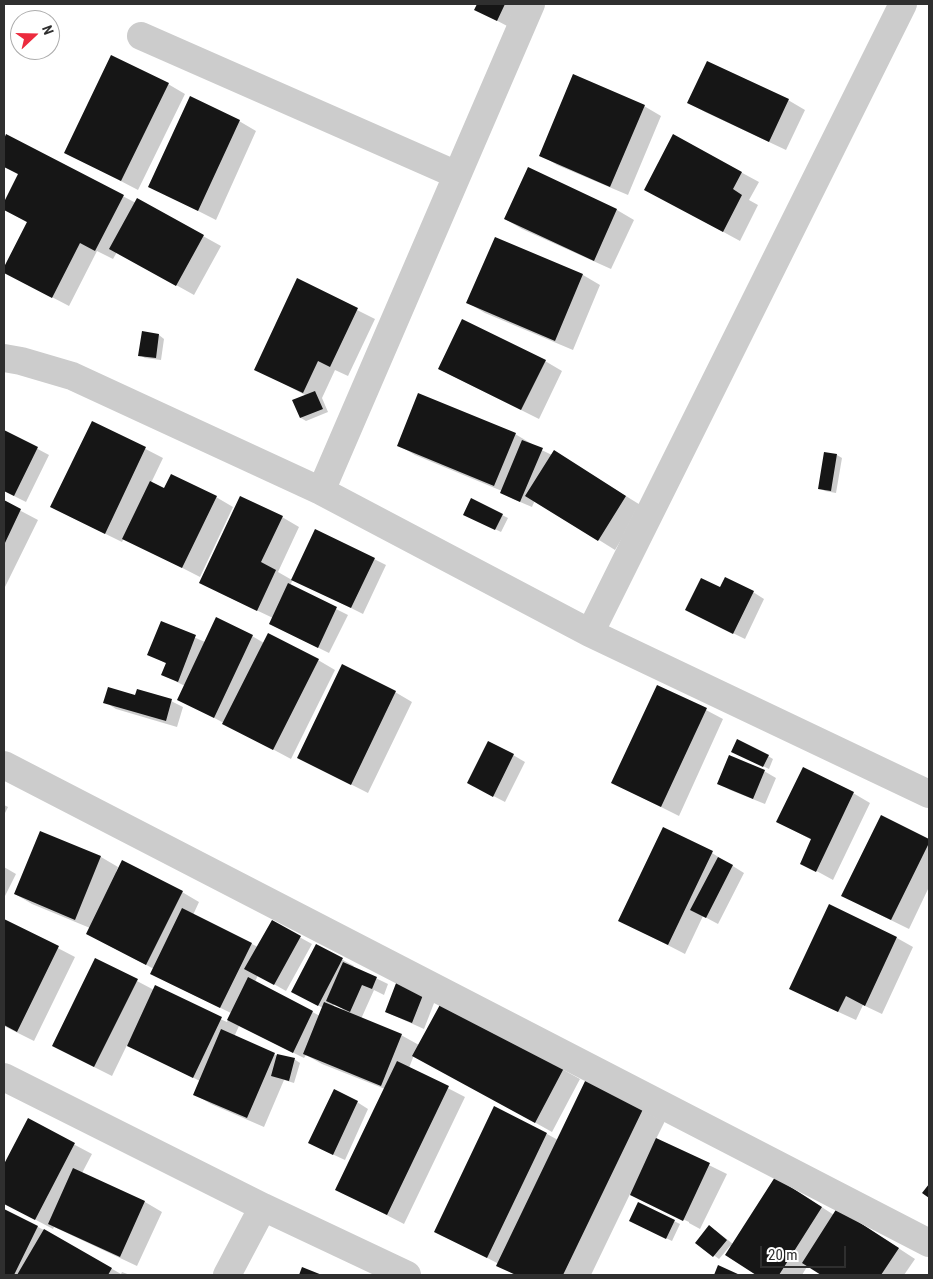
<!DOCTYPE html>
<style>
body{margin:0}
#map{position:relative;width:933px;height:1279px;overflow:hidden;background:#fff;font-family:"Roboto Condensed",sans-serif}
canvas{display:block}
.frame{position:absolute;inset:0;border:5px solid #2f2f2f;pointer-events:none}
.north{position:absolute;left:10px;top:10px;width:50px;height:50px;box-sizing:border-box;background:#fff;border:1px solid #acacac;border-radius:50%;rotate:69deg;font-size:14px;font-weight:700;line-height:20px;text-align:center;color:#2f2f2f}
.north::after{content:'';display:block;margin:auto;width:18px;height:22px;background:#ec2b3e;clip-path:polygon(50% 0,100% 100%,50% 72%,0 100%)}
.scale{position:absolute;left:760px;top:1246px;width:86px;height:22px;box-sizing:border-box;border:2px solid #2f2f2f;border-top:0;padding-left:6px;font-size:15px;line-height:18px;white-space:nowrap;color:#2f2f2f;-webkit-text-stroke:4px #fff;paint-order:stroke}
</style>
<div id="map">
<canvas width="933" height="1279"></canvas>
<div class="frame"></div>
<div class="north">N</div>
<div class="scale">20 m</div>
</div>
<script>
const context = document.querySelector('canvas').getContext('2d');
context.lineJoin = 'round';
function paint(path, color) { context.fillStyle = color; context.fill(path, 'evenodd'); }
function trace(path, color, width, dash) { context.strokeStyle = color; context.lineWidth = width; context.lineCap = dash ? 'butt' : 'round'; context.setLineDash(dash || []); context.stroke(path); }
paint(new Path2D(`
 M 478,4 L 519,4 L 509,27 L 475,9 Z
 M 168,84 L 185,94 L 138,190 L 65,152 Z
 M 788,100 L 805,110 L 786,150 L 705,112 L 689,103 Z
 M 644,106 L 661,116 L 628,195 L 557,165 L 541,155 Z
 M 239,121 L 256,131 L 216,220 L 149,186 Z
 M 7,136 L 136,203 L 138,200 L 221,246 L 194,295 L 117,252 L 113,259 L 97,251 L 69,306 L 4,272 L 28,223 L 4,209 L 4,205 L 19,175 L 4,166 L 4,142 Z
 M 674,136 L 759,182 L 749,200 L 758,205 L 740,241 L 663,199 Z
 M 528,169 L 617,210 L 634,220 L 611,269 L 522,229 L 505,219 Z
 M 495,238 L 583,275 L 600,285 L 573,350 L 485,313 L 468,303 Z
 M 297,280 L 375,319 L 348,376 L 335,370 L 322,398 L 328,412 L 306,421 L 301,418 L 307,396 L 256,369 Z
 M 143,333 L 159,335 L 164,339 L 161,360 L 145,358 L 140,355 Z
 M 545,361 L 562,371 L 539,419 L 439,369 Z
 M 93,422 L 163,458 L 151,483 L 165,490 L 216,497 L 233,507 L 200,577 L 124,538 L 122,542 L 69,516 Z
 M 4,431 L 49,455 L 26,502 L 4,491 Z
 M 515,434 L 532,444 L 531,445 L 552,455 L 571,462 L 642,506 L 615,550 L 535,500 L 532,507 L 513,499 L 501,492 L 502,491 L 415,455 L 398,445 Z
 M 837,455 L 842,458 L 836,493 L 825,491 L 819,488 Z
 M 472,500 L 508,518 L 501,532 L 470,517 Z
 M 4,502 L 38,520 L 4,589 Z
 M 282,517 L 299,527 L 278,572 L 292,580 L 316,530 L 386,565 L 363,614 L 293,579 L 290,586 L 348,615 L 329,653 L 270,624 L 273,618 L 218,592 Z
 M 753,592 L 764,599 L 745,639 L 698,616 Z
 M 161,623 L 205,642 L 252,636 L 264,643 L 318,660 L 335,670 L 291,759 L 179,699 L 185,686 L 163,675 L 167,664 L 149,654 Z
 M 658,687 L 706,710 L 723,719 L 679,816 L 613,783 Z
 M 395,692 L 412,702 L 368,793 L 299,758 Z
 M 136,697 L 171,701 L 183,707 L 177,727 L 116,709 L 105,702 Z
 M 738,754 L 768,756 L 773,759 L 769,769 Z
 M 513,755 L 525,762 L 505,802 L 480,789 Z
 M 730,757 L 764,771 L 776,778 L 765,804 L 730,790 L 719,783 Z
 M 853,793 L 870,803 L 833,880 L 802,863 L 812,840 L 778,822 Z
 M 4,805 L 8,807 L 4,815 Z
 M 881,817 L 929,840 L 929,887 L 909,929 L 860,905 Z
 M 40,833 L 101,857 L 118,867 L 116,872 L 118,873 L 182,892 L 199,902 L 193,915 L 258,947 L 272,922 L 312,944 L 286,991 L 258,975 L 255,982 L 320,1016 L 323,1008 L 304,998 L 317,946 L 354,966 L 353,967 L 388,984 L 384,995 L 374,990 L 361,1019 L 401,1035 L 419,1045 L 442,1003 L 580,1079 L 552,1132 L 414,1055 L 409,1068 L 465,1097 L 404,1224 L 336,1189 L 385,1089 L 322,1064 L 306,1055 L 304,1058 L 239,1026 L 234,1037 L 278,1056 L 294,1059 L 300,1063 L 294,1083 L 284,1080 L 264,1127 L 211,1104 L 194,1094 L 200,1081 L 127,1045 L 112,1076 L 70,1055 L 137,981 L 154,990 L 227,1022 L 231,1013 L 169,983 L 154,969 L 87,934 L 90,928 L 32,904 L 15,894 ZM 334,1004 L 343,1009 L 342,1011 L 333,1007 Z
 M 712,853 L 744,873 L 718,924 L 703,916 L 685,954 L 619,920 Z
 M 4,867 L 16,874 L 4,898 Z
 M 4,920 L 75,957 L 34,1041 L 4,1026 Z
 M 897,938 L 913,947 L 882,1014 L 863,1005 L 856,1020 L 808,998 Z
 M 425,991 L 436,998 L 424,1029 L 386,1012 Z
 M 588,1079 L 666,1119 L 656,1139 L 727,1174 L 700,1229 L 689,1223 L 689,1222 L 647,1202 L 647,1203 L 630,1194 L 591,1275 L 515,1275 L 498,1265 L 499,1264 L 435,1231 L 547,1134 L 558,1140 Z
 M 357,1102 L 368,1109 L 345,1160 L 321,1149 Z
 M 28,1120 L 92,1154 L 82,1173 L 145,1202 L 162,1212 L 137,1266 L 54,1227 L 53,1229 L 4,1203 L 4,1167 Z
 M 792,1188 L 834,1215 L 854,1219 L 915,1259 L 904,1275 L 823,1275 L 808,1265 L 802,1275 L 758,1275 L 727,1255 L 732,1247 L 730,1246 L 719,1259 L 697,1243 L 715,1230 L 733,1244 Z
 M 639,1204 L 680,1224 L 672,1241 L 636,1224 Z
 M 4,1210 L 44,1230 L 121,1274 L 122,1272 L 130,1275 L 4,1275 Z`), '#0003');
paint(new Path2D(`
 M 477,4 L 505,4 L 497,21 L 474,10 Z
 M 111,55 L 169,83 L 121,181 L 64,153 Z
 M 707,61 L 789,99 L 769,142 L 687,103 Z
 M 573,74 L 645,105 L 610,187 L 539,156 Z
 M 190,96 L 240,120 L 198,211 L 148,187 Z
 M 6,134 L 124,195 L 95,251 L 80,243 L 52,298 L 4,273 L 4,267 L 27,222 L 4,210 L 4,202 L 18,174 L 4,167 L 4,139 Z
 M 673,134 L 742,172 L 733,189 L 742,195 L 723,232 L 644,190 Z
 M 528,167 L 617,209 L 594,261 L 504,219 Z
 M 137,198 L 204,235 L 176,286 L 109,249 Z
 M 495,237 L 583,274 L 555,341 L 466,303 Z
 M 297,278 L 358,308 L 330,367 L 318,361 L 303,393 L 254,370 Z
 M 462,319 L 546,360 L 521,410 L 438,369 Z
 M 142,331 L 159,334 L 156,358 L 138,356 Z
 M 315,391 L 323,409 L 300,418 L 292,400 Z
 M 418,393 L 516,433 L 494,486 L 397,446 Z
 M 92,421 L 146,447 L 105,534 L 50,507 Z
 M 4,430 L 38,447 L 14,496 L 4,491 Z
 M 522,440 L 543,448 L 520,502 L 500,493 Z
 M 554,450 L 626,496 L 598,541 L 525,496 Z
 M 824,452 L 837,454 L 831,491 L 818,489 Z
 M 171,474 L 217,496 L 182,568 L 122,539 L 150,481 L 164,488 Z
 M 240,496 L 283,516 L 261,562 L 276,570 L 257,611 L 199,583 Z
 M 471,498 L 503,514 L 495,530 L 463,515 Z
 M 4,500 L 21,509 L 4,545 Z
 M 315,529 L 375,558 L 351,608 L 291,580 Z
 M 725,577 L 754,591 L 733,634 L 685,610 L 701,578 L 720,587 Z
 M 288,583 L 337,607 L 318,648 L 269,624 Z
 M 216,617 L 253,635 L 214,718 L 177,700 Z
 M 161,621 L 196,635 L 178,682 L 161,675 L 166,663 L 147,655 Z
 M 268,633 L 319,659 L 273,750 L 222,724 Z
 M 342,664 L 396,691 L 351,785 L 297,758 Z
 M 657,685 L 707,708 L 661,807 L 611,783 Z
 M 108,687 L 135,695 L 137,689 L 172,699 L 166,721 L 103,703 Z
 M 737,739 L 769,755 L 763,767 L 731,752 Z
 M 488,741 L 514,754 L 493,797 L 467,783 Z
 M 729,755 L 765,770 L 753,799 L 717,784 Z
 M 803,767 L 854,792 L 816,872 L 800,864 L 811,839 L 776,822 Z
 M 881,815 L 929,839 L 929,843 L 891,920 L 841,896 Z
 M 663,827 L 713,851 L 668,945 L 618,921 Z
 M 40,831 L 101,856 L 75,920 L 14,894 Z
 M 718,857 L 733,865 L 706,918 L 690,910 Z
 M 122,860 L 183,891 L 146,965 L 86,934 Z
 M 829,904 L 897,937 L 865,1006 L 846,996 L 838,1012 L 789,989 Z
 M 182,908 L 252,943 L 220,1008 L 150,974 Z
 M 4,919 L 59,946 L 17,1032 L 4,1025 Z
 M 272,920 L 301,936 L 274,985 L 244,969 Z
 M 316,944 L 343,958 L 318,1006 L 291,992 Z
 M 95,958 L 138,979 L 94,1067 L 52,1046 Z
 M 343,962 L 377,977 L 372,989 L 362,985 L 350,1012 L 326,1001 Z
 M 248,977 L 313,1011 L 293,1053 L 227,1020 Z
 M 398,978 L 425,990 L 412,1023 L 385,1012 Z
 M 155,985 L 222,1017 L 193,1078 L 127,1046 Z
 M 442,1001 L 564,1068 L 535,1123 L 412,1056 Z
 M 324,1002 L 402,1034 L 381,1086 L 303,1054 Z
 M 221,1029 L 275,1053 L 247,1118 L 193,1095 Z
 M 277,1054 L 295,1058 L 289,1081 L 271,1076 Z
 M 397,1061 L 449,1086 L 387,1215 L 335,1190 Z
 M 587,1077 L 645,1105 L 563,1275 L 516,1275 L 496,1266 Z
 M 334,1089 L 358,1101 L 333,1155 L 308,1143 Z
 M 494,1106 L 547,1133 L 487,1258 L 434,1232 Z
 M 28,1118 L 75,1143 L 35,1220 L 4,1204 L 4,1164 Z
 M 656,1138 L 710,1163 L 683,1221 L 630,1195 Z
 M 73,1168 L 145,1201 L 120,1257 L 48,1224 Z
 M 775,1177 L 822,1207 L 779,1275 L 756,1275 L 725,1255 Z
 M 929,1184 L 929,1198 L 922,1193 Z
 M 638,1202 L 675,1220 L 666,1239 L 629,1221 Z
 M 837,1208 L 899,1248 L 881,1275 L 821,1275 L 802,1263 Z
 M 4,1209 L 38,1226 L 14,1275 L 4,1275 Z
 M 709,1225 L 727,1240 L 713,1257 L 695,1243 Z
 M 44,1229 L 112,1268 L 108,1275 L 17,1275 Z
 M 718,1265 L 740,1275 L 714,1275 Z
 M 302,1267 L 322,1275 L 299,1275 Z`), '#161616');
trace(new Path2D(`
 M 531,4 L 321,491 L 590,633
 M 903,4 L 590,633 L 929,794
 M 141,36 L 457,175
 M 4,358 L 21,361 L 72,376 L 321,491
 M 4,765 L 929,1243
 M 4,1077 L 263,1207 L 407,1275
 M 227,1275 L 263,1207`), '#ccc', 28);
</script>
